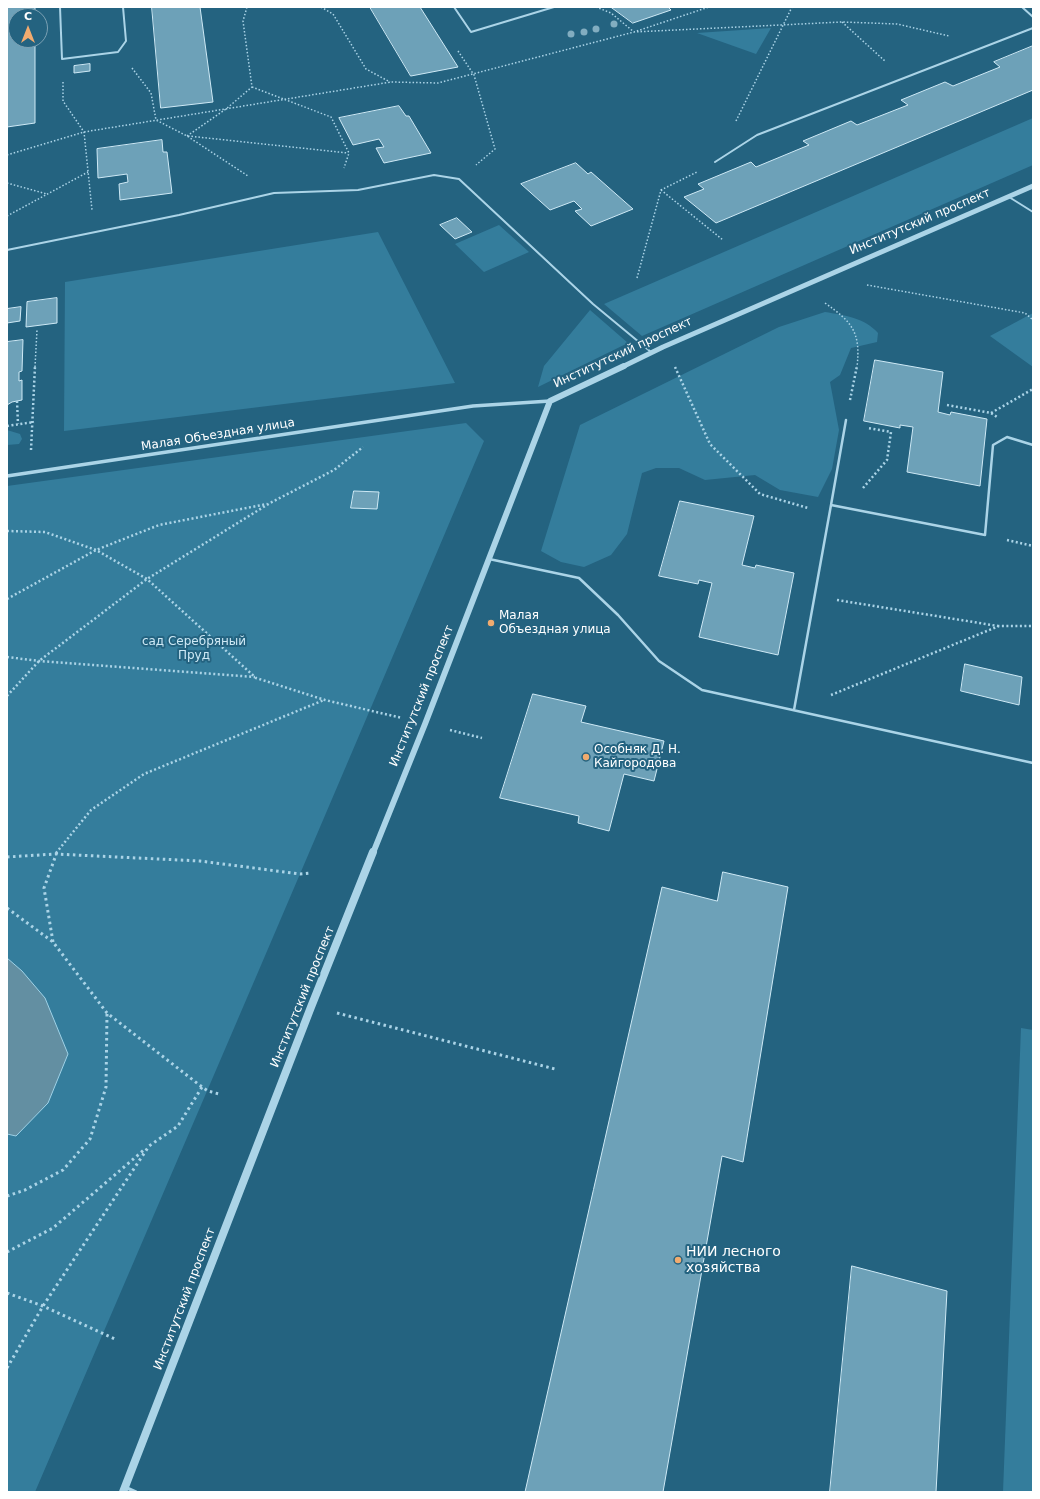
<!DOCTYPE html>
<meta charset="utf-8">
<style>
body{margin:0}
#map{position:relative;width:1040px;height:1499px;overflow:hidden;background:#246380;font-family:"DejaVu Sans",sans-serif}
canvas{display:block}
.frame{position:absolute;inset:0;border:8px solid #fff;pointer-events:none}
.north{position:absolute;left:8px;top:8px;width:40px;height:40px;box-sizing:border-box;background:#246380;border:1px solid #7ca1b3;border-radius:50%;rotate:0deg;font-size:11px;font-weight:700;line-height:16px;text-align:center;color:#fff}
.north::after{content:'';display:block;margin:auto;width:14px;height:18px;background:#f1ab6f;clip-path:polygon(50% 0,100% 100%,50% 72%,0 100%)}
</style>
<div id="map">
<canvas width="1040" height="1499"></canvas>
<div class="frame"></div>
<div class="north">С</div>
</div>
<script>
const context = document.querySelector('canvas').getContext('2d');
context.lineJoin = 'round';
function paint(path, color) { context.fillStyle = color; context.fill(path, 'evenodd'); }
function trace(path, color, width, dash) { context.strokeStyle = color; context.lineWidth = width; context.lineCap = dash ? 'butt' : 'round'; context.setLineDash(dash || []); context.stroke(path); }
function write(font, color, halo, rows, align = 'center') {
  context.font = font + ' "DejaVu Sans",sans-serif'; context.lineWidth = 4; context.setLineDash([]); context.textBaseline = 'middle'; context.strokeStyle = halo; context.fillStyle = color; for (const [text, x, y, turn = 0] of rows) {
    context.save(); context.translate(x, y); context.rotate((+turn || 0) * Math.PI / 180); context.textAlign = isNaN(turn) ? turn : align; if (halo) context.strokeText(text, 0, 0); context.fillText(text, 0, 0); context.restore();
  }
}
paint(new Path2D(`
 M 771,28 L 756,54 L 697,33 Z
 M 1033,118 L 1033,165 L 642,336 L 604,304 Z
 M 499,225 L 529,252 L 484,272 L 455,244 Z
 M 378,232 L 455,383 L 64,431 L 65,282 Z
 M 590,310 L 628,343 L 538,387 L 544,366 Z
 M 825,312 C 844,315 865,318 878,333 L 877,342 L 851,348 L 840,375 L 830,382 L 839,430 L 832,469 L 818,497 L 780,490 L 755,475 L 705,480 L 679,468 L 656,468 L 642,473 L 627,534 L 611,555 L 584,567 L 561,562 L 541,551 L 580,425 L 779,327 Z
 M 1033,313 L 1033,367 L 990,336 Z
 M 466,423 L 484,441 C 336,792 185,1142 35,1492 L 7,1492 L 7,1134 L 16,1136 L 22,971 L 7,958 L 7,486 Z
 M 7,430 L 20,434 L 22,439 L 19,444 L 7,445 Z
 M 1021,1028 L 1033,1030 L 1033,1492 L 1003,1492 Z`), '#347d9c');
const water = new Path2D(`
 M 7,958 L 22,971 L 45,998 L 68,1054 L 48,1103 L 16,1136 L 7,1134 Z`);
paint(water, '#638fa2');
trace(water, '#9fd2e7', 1);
const building = new Path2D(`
 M 7,7 L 35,7 L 35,16 L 16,16 L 16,40 L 35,40 L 35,123 L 7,127 Z
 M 152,7 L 200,7 L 213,102 L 161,108 Z
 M 370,7 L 420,7 L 458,67 L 411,76 Z
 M 611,7 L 668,7 L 671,10 L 633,23 Z
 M 1033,46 L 1033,90 L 716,223 L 684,197 L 704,189 L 698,184 L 751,162 L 756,167 L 809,145 L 803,141 L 851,121 L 857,125 L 908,105 L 901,100 L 945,82 L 953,86 L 1000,67 L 994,62 Z
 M 90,64 L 90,71 L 74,73 L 74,66 Z
 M 399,106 L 406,116 L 409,116 L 431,153 L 384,163 L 376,148 L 384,147 L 379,139 L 353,145 L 339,118 Z
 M 162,140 L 163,152 L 167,152 L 172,193 L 120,200 L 119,184 L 128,182 L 127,174 L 98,178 L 97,149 Z
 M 576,163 L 588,174 L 591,172 L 633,209 L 591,226 L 575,211 L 582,209 L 574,201 L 550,210 L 521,184 Z
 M 457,218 L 472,232 L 455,239 L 440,225 Z
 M 57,298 L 57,323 L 26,327 L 27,302 Z
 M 21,307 L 20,321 L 7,323 L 7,309 Z
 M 23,340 L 22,371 L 19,372 L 19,381 L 22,380 L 22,400 L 12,402 L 7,405 L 7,342 Z
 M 875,360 L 943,372 L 938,412 L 950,415 L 951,412 L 987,419 L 980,486 L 907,472 L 913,427 L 900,425 L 900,428 L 864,421 Z
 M 354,491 L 379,492 L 377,509 L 351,508 Z
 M 680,501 L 754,516 L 742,565 L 755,568 L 756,565 L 794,573 L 778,655 L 699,637 L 712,583 L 699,580 L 698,584 L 659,576 Z
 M 965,664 L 1022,677 L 1019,705 L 961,691 Z
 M 533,694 L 586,706 L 581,722 L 664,741 L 654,781 L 624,774 L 609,831 L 578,823 L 579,816 L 500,798 Z
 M 723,872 L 788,887 L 743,1162 L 722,1156 L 663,1492 L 525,1492 L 662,887 L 717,901 Z
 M 852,1266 L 947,1291 L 936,1492 L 830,1492 Z`);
paint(building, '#6da1b8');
trace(building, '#cee9f5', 1);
trace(new Path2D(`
 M 321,7 L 333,14 L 366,69 L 390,82
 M 596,7 L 611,13 L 634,32 L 709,7
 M 842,22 L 886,62
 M 458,51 L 474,75 L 495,149 L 476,165
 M 132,68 L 151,93 L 156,120 L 187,136 L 248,176
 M 63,82 L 63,101 L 84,132 L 92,210
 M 252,87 L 331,117 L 349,153 L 344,168
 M 736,121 L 792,7
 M 187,136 L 226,109 L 252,87 L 243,21 L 247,7
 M 188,136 L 348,153
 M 7,155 L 84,132 L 391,82 L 438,83 L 634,32 L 842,22 L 897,24 L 949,36
 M 7,183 L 47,194
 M 661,190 L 723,240
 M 7,216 L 88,172
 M 637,278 L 661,190 L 697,172
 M 867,285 L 1025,313 L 1033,320
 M 825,303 C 852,322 861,332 857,367
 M 35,367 L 37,330`), '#abd4e7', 1.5, [1.5, 2]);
trace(new Path2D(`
 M 675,367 L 710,444 L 760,494 L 808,508
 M 850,400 L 857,366
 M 17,401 L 18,424
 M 947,405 L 991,413 L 997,417
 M 991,413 L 1033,389
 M 7,426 L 34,422
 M 31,450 L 35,366
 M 863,488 L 887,460 L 891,432 L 868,428
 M 7,531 L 45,532 L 96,550 L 147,579 L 256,678 L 325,700 L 402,718
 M 1007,540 L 1033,546
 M 7,599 L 96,550 L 159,525 L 267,504
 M 837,600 L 998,626
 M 7,657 L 39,661 L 255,677
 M 831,695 L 999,626 L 1033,626
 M 7,696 L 39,661 L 147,579 L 270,503 L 334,470 L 363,447
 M 450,730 L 482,738
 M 56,853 L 91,810 L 144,774 L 324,700`), '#abd4e7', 2.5, [2, 2.5]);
trace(new Path2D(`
 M 7,857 L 55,854 L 200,861 L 300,874 L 311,873
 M 7,908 L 53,942 L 107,1013 L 202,1087 L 208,1091 L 219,1094
 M 53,942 L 44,888 L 57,852
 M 337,1013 L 555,1069
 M 7,1196 L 25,1190 L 63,1170 L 90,1139 L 106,1087 L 107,1013
 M 7,1252 L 53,1228 L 145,1149
 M 7,1293 L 43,1306 L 115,1339
 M 7,1368 L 43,1306 L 149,1146 L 178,1126 L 202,1087`), '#abd4e7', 3, [2.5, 3.5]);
trace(new Path2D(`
 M 60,7 L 62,59 L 118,52 L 126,41 L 123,7
 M 454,7 L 471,32 L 554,7
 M 1022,7 L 1033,17
 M 715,162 L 757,135 L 1033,28
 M 1009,197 L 1033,212
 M 7,250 L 179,215 L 274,193 L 358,190 L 434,175 L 459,179 L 593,304 L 651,352`), '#abd4e7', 2);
trace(new Path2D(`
 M 831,505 L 846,420
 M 489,559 L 579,578 L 618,615 L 659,661 L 702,690 L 1033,763
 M 794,710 L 831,505 L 985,535 L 993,445 L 1007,437 L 1033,445`), '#abd4e7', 2.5);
trace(new Path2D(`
 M 127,1488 L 136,1492`), '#abd4e7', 3.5);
trace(new Path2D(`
 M 7,476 L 473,406 L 550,401`), '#abd4e7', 3.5);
trace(new Path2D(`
 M 622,367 L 663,347 L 1033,186`), '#abd4e7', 5);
trace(new Path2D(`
 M 373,853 L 425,724 L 550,401 L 624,366`), '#abd4e7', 6);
trace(new Path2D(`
 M 123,1492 L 311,1007 L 373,852`), '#abd4e7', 8);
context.fillStyle = '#82adc0';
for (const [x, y] of [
 [614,24],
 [596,29],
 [584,32],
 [571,34]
]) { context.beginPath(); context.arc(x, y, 3.5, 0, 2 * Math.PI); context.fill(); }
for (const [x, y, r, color] of [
 [491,623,4,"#f1ab6f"],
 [586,757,4,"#f1ab6f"],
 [678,1260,4,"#f1ab6f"]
]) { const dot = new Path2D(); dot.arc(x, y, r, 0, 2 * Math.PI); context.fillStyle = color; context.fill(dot); trace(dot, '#246380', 1.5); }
write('12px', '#fff', '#246380', [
 ["Институтский проспект",920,222,-23],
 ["Институтский проспект",623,353,-25],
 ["Малая Объездная улица",218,435,-9],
 ["Институтский проспект",422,696,-68],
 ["Институтский проспект",303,997,-68],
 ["Институтский проспект",185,1299,-69]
]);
write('12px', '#fff', '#246380', [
 ["Малая",499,616],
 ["Объездная улица",499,630],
 ["Особняк Д. Н.",594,750],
 ["Кайгородова",594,764]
], 'left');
write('12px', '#cee9f5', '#246380', [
 ["сад Серебряный",194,642],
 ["Пруд",194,656]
]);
write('14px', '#fff', '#246380', [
 ["НИИ лесного",686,1252],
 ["хозяйства",686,1268]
], 'left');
</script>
